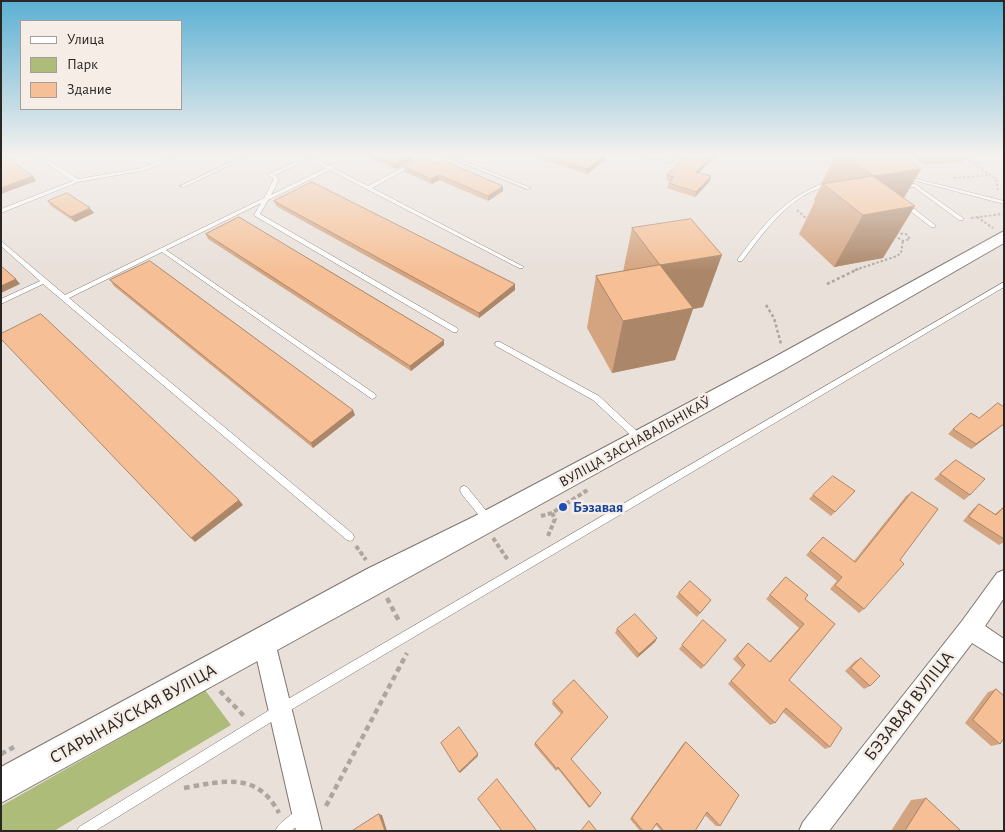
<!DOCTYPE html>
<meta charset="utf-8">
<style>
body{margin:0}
#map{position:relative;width:1005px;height:832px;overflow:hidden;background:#e9e0da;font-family:"Alegreya Sans",sans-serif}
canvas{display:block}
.frame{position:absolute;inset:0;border:2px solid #2a2624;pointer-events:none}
.legend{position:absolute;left:20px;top:20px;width:162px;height:90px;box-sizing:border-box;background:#f7ede7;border:1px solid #a59d99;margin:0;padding:6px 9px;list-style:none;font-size:15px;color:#2a2624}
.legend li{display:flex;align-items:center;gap:10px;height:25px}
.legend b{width:25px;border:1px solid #a59d99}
</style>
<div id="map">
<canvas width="1005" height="832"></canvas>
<div class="frame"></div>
<ul class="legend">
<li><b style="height:6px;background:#fff"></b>Улица</li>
<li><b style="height:14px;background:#aebc79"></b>Парк</li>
<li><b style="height:14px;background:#f6bf95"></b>Здание</li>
</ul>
</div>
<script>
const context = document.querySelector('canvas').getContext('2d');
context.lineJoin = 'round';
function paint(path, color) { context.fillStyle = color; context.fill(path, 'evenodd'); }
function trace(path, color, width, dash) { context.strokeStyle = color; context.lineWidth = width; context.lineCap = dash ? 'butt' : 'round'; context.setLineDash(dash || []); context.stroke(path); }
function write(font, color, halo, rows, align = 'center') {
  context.font = font + ' "Alegreya Sans",sans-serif'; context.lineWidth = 5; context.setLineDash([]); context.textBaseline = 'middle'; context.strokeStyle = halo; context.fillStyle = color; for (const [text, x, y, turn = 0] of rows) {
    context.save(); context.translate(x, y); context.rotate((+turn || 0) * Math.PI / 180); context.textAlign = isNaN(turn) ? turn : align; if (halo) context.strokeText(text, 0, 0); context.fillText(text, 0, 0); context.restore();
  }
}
paint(new Path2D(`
 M 205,690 L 231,725 L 54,831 L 1,831 L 1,806 Z`), '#aebc79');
const lane = new Path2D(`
 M 36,156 L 41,156 L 78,179 L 143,168 L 170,156 L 175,156 L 146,170 L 78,182 L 1,213 L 1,209 L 73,181 Z
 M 244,156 L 249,156 L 184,187 L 180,186 Z
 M 305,156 L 310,156 L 330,166 L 333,166 L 333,168 L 368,186 L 424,156 L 429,156 L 429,157 L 372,188 L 524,267 L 523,268 L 519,268 L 330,170 L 268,200 L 260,214 L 457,328 L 458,330 L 457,332 L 453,332 L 255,216 L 254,215 L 261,203 L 166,250 L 375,394 L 376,396 L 375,398 L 372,399 L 162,252 L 69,298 L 353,534 L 354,537 L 353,540 L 350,541 L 347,540 L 43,284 L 1,304 L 1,299 L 40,281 L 1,246 L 1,241 L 65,295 L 264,198 L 274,179 L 269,176 L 269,174 L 296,162 L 300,163 L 275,175 L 279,179 L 271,195 L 326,168 Z
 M 446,156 L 451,156 L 531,188 L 527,189 Z
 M 636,156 L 644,156 L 680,163 L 678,164 Z
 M 905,176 L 1004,201 L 1004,204 L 905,178 Z
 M 827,182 L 831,183 C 823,188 812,190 803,196 C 778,212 760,237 742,261 L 738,261 L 738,259 C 763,225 786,196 827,182 Z
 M 915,184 L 963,218 L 963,220 L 959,220 L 914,187 L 901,188 L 899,187 L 901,186 Z
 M 904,204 L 908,204 L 935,225 L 935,227 L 931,227 L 904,206 Z
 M 1004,282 L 1004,287 L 284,714 L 95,831 L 77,831 L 79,827 L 276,706 Z
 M 496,342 L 500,342 L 599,396 L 642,436 L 643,438 L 642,440 L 636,440 L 593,400 L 496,346 L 495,344 Z
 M 464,486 L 467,487 L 491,517 L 492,520 L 491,523 L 488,524 L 485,523 L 461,493 L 460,490 L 461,487 Z
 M 301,809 L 305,811 L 307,815 L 305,819 L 291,831 L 275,831 C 279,822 293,813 301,809 Z`);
const street = new Path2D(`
 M 1004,570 L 1004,598 L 985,626 L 1004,639 L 1004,663 L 972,643 L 829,831 L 799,831 L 803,822 L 962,621 L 997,573 Z
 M 264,631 L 272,634 L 275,642 L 322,831 L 296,831 L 253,642 L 256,634 Z`);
const secondary = new Path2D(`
 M 1004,231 L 1004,243 L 785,369 L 1,803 L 1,767 L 367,569 L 475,516 L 771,359 Z`);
trace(lane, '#7e7571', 1);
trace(street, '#7e7571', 2);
trace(secondary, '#7e7571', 2);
trace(new Path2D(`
 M 963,156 L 996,179 L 998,190
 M 954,178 L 990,175
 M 797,210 L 809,221
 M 977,217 L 993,228
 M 971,218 L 1002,214
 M 896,233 L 906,234 L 910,239 L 903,241 L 895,236 Z
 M 855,270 L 897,256 L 901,253 L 903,241`), '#aca5a0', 2, [2.5, 2]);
trace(new Path2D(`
 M 827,284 L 858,269
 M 766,305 L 774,318 L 781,344`), '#aca5a0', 2.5, [3, 2.5]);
trace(new Path2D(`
 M 541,516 L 552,513 L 589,489
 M 548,536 L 555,519 L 552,513
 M 493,538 L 508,560
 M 356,546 L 366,560`), '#aca5a0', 4, [4.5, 2.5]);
trace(new Path2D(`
 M 387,598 L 400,623
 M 220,691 L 244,716
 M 1,754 L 14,747
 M 184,788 C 224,781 257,771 279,813
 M 326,806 L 407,653`), '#aca5a0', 4.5, [5.5, 4]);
paint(lane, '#fff');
paint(street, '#fff');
paint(secondary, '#fff');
paint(new Path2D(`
 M 365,156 L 412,156 L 413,160 L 396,169 Z
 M 532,156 L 606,156 L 605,160 L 587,174 Z
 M 670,156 L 716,156 L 699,172 L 711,176 L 710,181 L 695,197 L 667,188 L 669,183 L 670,181 L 666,180 L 667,175 L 683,160 Z
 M 835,156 L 901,156 L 921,169 L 904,198 L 883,258 L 834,267 L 799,234 L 815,201 L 814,200 Z
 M 911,156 L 967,156 L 963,162 L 924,165 Z
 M 421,158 L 503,191 L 488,201 L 439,180 L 432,184 L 405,172 L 404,167 Z
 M 48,201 L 94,213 L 75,222 L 51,206 Z
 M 274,201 L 515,290 L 479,318 L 276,206 Z
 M 632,228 L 703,307 L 693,309 L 675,360 L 612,373 L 587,328 L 596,276 L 623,272 Z
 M 206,234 L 444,340 L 444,345 L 411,371 L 208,239 Z
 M 110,280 L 355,415 L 313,448 L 114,286 Z
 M 979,418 L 1004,424 L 971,449 L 948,434 L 953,429 Z
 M 956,460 L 970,495 L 964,500 L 934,479 Z
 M 855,491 L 831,516 L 809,499 L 813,495 Z
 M 912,492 L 864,609 L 859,613 L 830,589 L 837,581 L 806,555 L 823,537 L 854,561 L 906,496 Z
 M 979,504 L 995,514 L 1004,506 L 1004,542 L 999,545 L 963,521 L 973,509 Z
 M 786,577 L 805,599 L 835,624 L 789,680 L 830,747 L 825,749 L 783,712 L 775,723 L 770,725 L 728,684 L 742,668 L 733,659 L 748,643 L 769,662 L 799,628 L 766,599 Z
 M 679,593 L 711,600 L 697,617 L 676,597 Z
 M 703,620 L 704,666 L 701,669 L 679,649 Z
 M 617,629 L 657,638 L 655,642 L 637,658 L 615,633 Z
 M 861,658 L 870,686 L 864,689 L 845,671 L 855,661 Z
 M 574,680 L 571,759 L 590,807 L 589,808 L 558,769 L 556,771 L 534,745 L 535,743 L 561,714 L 552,704 L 553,701 Z
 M 996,689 L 1000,744 L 991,746 L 965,723 L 988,692 Z
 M 686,742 L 720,826 L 716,826 L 705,815 L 695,831 L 661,831 L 656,825 L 651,831 L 640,831 L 630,819 L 683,744 Z
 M 926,798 L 961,831 L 891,831 L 911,800 Z`), '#d4a480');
paint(new Path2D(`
 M 411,156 L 412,156 L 413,160 L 396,169 L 395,164 Z
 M 605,156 L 606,156 L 605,160 L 587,174 L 587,169 Z
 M 712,156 L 716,156 L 694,177 L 696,172 Z
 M 921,169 L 897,209 L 915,206 L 883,258 L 834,267 L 863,215 L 874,176 Z
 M 439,175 L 439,180 L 432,184 L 431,179 Z
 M 33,176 L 36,181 L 1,194 L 1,188 Z
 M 711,176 L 710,181 L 695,197 L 696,192 Z
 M 503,186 L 503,191 L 488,201 L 488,196 Z
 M 90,208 L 94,213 L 75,222 L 71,217 Z
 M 722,255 L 703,307 L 693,309 L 675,360 L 612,373 L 623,321 L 660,265 Z
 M 16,279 L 20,284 L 1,293 L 1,286 Z
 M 515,284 L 515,290 L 479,318 L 479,313 Z
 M 444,340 L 444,345 L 411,371 L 410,366 Z
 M 353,410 L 355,415 L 313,448 L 311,443 Z
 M 1004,424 L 971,449 L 976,444 Z
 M 239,500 L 243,505 L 195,542 L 191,538 Z
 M 657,638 L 655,642 L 637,658 L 639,654 Z
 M 478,754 L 478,756 L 460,773 L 459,772 Z
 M 379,814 L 382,815 L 387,831 L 385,831 Z`), '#ac8668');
const building = new Path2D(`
 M 1,156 L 5,156 L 33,176 L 1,188 Z
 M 376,156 L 411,156 L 395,164 Z
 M 547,156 L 605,156 L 587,169 Z
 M 688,156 L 712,156 L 696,172 L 711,176 L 696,192 L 669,183 L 674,177 L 667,175 Z
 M 845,156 L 901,156 L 921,169 L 874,176 Z
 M 421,158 L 435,164 L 442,160 L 503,186 L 488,196 L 439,175 L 431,179 L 404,167 Z
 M 873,176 L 915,206 L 863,215 L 823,184 Z
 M 312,182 L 515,284 L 479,313 L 274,201 Z
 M 67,193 L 90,208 L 71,217 L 48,201 Z
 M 239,217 L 444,340 L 410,366 L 206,234 Z
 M 691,219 L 722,255 L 660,265 L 632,228 Z
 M 150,261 L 353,410 L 311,443 L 110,280 Z
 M 660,265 L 693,308 L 623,321 L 596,276 Z
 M 1,266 L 16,279 L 1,286 Z
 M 41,314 L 239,500 L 191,538 L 1,339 L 1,334 Z
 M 998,403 L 1004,407 L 1004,424 L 976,444 L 953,429 L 971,413 L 979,418 Z
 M 956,460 L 985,479 L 970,495 L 940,474 Z
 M 833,476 L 855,491 L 835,512 L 813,495 Z
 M 912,492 L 938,509 L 900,560 L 904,564 L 864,609 L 835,585 L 842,577 L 810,551 L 823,537 L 855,562 Z
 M 979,504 L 996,515 L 1004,507 L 1004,539 L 969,517 Z
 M 786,577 L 808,595 L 805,599 L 835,624 L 789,680 L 842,728 L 830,747 L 786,708 L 775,723 L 731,681 L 745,665 L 737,656 L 748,643 L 770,662 L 804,624 L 770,595 Z
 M 690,581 L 711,600 L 700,613 L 679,593 Z
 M 635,614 L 657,638 L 639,654 L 617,629 Z
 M 703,620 L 726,640 L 704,666 L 682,645 Z
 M 861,658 L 880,676 L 870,686 L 851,668 Z
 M 574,680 L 608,717 L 571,759 L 601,793 L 590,807 L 558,767 L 557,769 L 535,743 L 563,712 L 553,701 Z
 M 996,689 L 1004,696 L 1004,738 L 1000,744 L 973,720 Z
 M 459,727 L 478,754 L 459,772 L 441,743 Z
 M 686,742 L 739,795 L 720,826 L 707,812 L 695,831 L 664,831 L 657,823 L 651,831 L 643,831 L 632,818 Z
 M 497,779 L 537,831 L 502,831 L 478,799 Z
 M 926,798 L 961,831 L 905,831 Z
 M 379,814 L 385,831 L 352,831 Z
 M 589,821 L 597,831 L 581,831 Z`);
paint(building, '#f6bf95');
trace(building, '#ac8668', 1);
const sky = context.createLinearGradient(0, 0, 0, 272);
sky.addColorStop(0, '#5bb0d3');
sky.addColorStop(0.57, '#f5f1ee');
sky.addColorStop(1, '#f5f1ee00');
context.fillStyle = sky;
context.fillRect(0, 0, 1005, 272);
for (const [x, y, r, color] of [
 [563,507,5,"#1a4fb4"]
]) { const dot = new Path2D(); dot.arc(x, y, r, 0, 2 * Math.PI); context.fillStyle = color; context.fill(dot); trace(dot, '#f7ede7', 2); }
write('15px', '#2a2624', '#f7ede7', [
 ["ВУЛІЦА ЗАСНАВАЛЬНІКАЎ",635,442,-29]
]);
write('bold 15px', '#164399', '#f7ede7', [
 ["Бэзавая",573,507]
], 'left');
write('18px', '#2a2624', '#f7ede7', [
 ["БЭЗАВАЯ ВУЛІЦА",909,706,-52],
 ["СТАРЫНАЎСКАЯ ВУЛІЦА",133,714,-29]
]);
</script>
